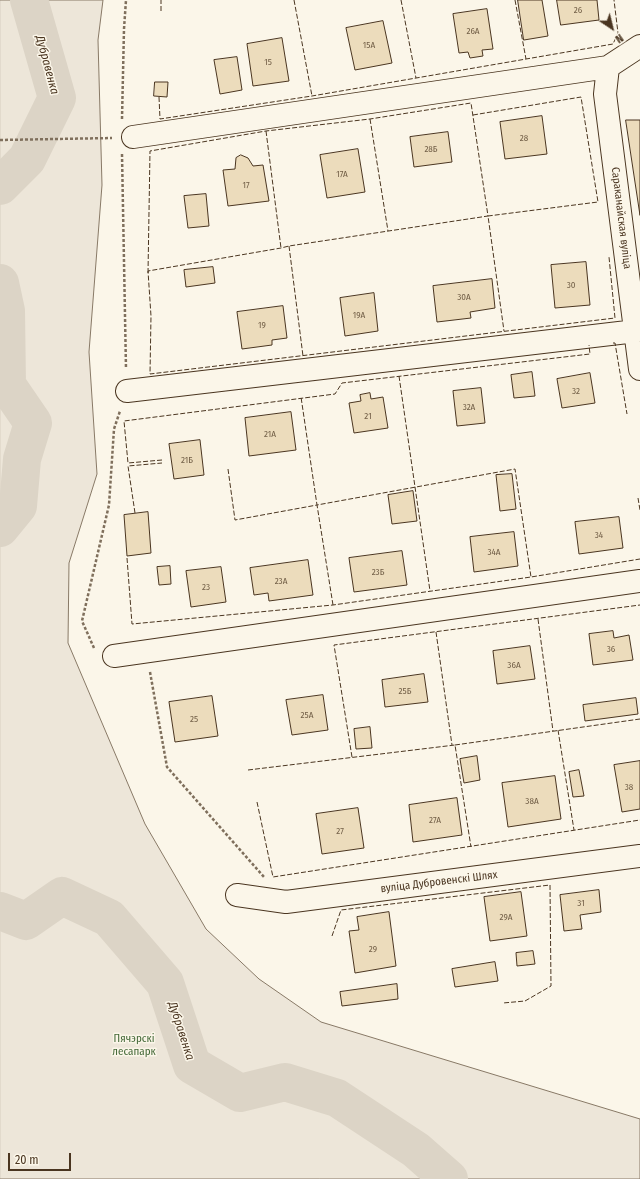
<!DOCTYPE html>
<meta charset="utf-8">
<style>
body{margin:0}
#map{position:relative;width:640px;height:1179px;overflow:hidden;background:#fbf6e9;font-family:"Fira Sans Condensed",sans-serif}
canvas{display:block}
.north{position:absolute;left:592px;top:8px;width:40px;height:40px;-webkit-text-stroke:3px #fbf6e9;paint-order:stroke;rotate:145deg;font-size:11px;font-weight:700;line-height:16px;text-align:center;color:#4a3520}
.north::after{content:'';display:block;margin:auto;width:14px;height:18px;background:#4a3520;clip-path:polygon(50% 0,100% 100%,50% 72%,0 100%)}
.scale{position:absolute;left:8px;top:1153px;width:63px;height:18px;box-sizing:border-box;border:2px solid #4a3520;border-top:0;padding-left:5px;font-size:12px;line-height:14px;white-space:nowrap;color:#4a3520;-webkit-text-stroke:3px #fbf6e9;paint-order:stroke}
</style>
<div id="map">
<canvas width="640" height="1179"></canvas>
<div class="north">N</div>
<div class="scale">20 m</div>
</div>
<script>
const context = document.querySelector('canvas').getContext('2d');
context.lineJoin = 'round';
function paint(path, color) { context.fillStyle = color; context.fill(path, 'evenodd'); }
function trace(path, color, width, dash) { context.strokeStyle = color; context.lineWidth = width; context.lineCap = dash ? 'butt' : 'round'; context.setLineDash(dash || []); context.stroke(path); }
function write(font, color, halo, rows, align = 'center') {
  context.font = font + ' "Fira Sans Condensed",sans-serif'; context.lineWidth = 3; context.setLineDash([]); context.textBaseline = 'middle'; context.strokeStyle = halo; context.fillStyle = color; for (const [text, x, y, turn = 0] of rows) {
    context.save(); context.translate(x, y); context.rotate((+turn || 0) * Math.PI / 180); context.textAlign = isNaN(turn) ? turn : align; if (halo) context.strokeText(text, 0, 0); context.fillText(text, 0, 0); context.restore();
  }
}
const green = new Path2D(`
 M 0,0 L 103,0 L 98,40 L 102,185 L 89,352 L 97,474 L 69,563 L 68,643 L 145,824 L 206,929 L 259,979 L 321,1022 L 640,1119 L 640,1179 L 0,1179 Z`);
paint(green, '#ede6d9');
trace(green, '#887966', 1);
trace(new Path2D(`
 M 0,186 L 27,159 L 57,98 L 29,0
 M 0,283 L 6,311 L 7,385 L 33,423 L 22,459 L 18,506 L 0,528
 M 0,911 L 26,921 L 62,896 L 109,918 L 165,983 L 192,1065 L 240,1093 L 285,1082 L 337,1098 L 416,1150 L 449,1179`), '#dcd4c6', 38);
const building = new Path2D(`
 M 518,0 L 542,0 L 548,36 L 524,40 Z
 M 557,0 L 597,0 L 599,20 L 561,25 Z
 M 487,9 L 493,49 L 482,50 L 483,56 L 470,58 L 468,52 L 459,53 L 453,14 Z
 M 383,21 L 392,63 L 355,70 L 346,28 Z
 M 282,38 L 289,81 L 253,86 L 247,44 Z
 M 237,57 L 242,90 L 220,94 L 214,60 Z
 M 155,82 L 168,82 L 167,97 L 154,96 Z
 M 542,116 L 547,154 L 505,159 L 500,122 Z
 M 626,120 L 640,120 L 640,215 Z
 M 448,132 L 452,162 L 414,167 L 410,137 Z
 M 358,149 L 365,192 L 327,198 L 320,155 Z
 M 241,155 L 248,158 L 253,166 L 263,165 L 269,201 L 228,206 L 223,170 L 235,169 L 236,158 Z
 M 206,194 L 209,226 L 188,228 L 184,196 Z
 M 586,262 L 590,305 L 555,308 L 551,265 Z
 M 213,267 L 215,283 L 186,287 L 184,270 Z
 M 492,279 L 495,308 L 470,312 L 471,318 L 437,322 L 433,286 Z
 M 374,293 L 378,331 L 345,336 L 340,298 Z
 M 283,306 L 287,338 L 272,340 L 272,345 L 242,349 L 237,312 Z
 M 532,372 L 535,396 L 514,398 L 511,375 Z
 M 590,373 L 595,403 L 562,408 L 557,379 Z
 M 481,388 L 485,423 L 457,426 L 453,391 Z
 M 370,393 L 371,399 L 383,397 L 388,428 L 354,433 L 349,403 L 361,401 L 360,395 Z
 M 291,412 L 296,450 L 249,456 L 245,418 Z
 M 200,440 L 204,475 L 174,479 L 169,444 Z
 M 512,474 L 516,509 L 500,511 L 496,475 Z
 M 413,491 L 417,521 L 392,524 L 388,495 Z
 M 148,512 L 151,553 L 127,556 L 124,515 Z
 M 619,517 L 623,548 L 579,554 L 575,522 Z
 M 514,532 L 518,566 L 474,572 L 470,537 Z
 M 402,551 L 407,585 L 354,592 L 349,558 Z
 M 308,560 L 313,595 L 269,601 L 268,593 L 254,595 L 250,568 Z
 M 170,566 L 171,584 L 159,585 L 157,567 Z
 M 221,567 L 226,602 L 191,607 L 186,571 Z
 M 613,631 L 614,638 L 629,635 L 633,660 L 593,665 L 589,634 Z
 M 530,646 L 535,679 L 497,684 L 493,651 Z
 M 424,674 L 428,702 L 385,707 L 382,680 Z
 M 323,695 L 328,730 L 292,735 L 286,700 Z
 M 212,696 L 218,736 L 175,742 L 169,702 Z
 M 636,698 L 638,714 L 585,721 L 583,705 Z
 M 370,727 L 372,748 L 356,749 L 354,729 Z
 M 477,756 L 480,780 L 464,783 L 460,759 Z
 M 640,761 L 640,809 L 622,812 L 614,765 Z
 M 579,770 L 584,796 L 573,797 L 569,772 Z
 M 555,776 L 561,819 L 508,827 L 502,783 Z
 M 457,798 L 462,835 L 413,842 L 409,805 Z
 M 358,808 L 364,848 L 322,854 L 316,814 Z
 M 599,890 L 601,912 L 580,915 L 582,929 L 564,931 L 560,895 Z
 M 521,892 L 527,936 L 490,941 L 484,897 Z
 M 389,912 L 396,966 L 355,973 L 349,931 L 359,930 L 357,917 Z
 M 533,951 L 535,964 L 517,966 L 516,953 Z
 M 495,962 L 498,981 L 455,987 L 452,969 Z
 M 397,984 L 398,999 L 342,1006 L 340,992 Z`);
paint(building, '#ecdcbc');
trace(building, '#4a3520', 1);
const minor = new Path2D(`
 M 608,67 L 605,94 L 640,369
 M 133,137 L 608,67 L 640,46
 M 127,391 L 636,331
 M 114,656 L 640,581
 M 237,895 L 286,902 L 640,856`);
trace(minor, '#4a3520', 24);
trace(new Path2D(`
 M 122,119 L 124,29 L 126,0
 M 0,140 L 112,138
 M 122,154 L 126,369
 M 94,648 L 82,621 L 109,505 L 114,429 L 120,411
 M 150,672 L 167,767 L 264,877`), '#7f6f5c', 2.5, [3, 2]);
trace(minor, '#fbf6e9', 22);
trace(new Path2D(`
 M 294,0 L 312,96
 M 401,0 L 416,78
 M 515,0 L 526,59
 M 161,11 L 161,0
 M 159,97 L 160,119 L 312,96 L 613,44 L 618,33 L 614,0
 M 473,115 L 581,97 L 598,202 L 488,216 L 504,331
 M 370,119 L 388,231
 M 266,131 L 281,248
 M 289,246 L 303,356
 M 148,273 L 150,151 L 266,131 L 370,119 L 471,103 L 488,216 L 289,246 L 281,248 L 148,271 L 151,316 L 150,374 L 615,318 L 609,257
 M 613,343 L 615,343 L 627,414
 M 399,376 L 430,591
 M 162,460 L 128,463 L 124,421 L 335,394 L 342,383 L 590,354 L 589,345
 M 228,469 L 235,520 L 317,505 L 301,397
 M 638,498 L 640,510
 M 135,513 L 128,466 L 162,463
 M 127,558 L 132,624 L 333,605 L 531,577 L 640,559
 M 333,605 L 317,505 L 515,469 L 531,577
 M 538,619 L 553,731
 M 436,632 L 452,745
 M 558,730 L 574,830
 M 455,745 L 640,719
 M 352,757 L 334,645 L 640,605
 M 248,770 L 455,745 L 471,847
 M 257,802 L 273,877 L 640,820
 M 332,936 L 341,910 L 550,885 L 551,986 L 525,1001 L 503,1003`), '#4a3520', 1, [5, 2]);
write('9px', '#725f47', null, [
 ["26",578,10],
 ["26А",473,31],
 ["15А",369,45],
 ["15",268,62],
 ["28",524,138],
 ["28Б",431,149],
 ["17А",342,174],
 ["17",246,185],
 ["30",571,285],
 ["30А",464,297],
 ["19А",359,315],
 ["19",262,325],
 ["32",576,391],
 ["32А",469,407],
 ["21",368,416],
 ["21А",270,434],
 ["21Б",187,460],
 ["34",599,535],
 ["34А",494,552],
 ["23Б",378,572],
 ["23А",281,581],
 ["23",206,587],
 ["36",611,649],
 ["36А",514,665],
 ["25Б",405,691],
 ["25А",307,715],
 ["25",194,719],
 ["38",629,787],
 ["38А",532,801],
 ["27А",435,820],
 ["27",340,831],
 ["31",581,903],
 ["29А",506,917],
 ["29",373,949]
]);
write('11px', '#4a3520', '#fbf6e9', [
 ["Сараканайская вуліца",621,218,83],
 ["вуліца Дубровенскі Шлях",439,882,-7]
]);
write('11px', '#436837', '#fbf6e9', [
 ["Пячэрскі",134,1039],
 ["лесапарк",134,1052]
]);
write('italic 12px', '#4a3520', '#fbf6e9', [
 ["Дубравенка",47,65,75],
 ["Дубравенка",181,1031,72]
]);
</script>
